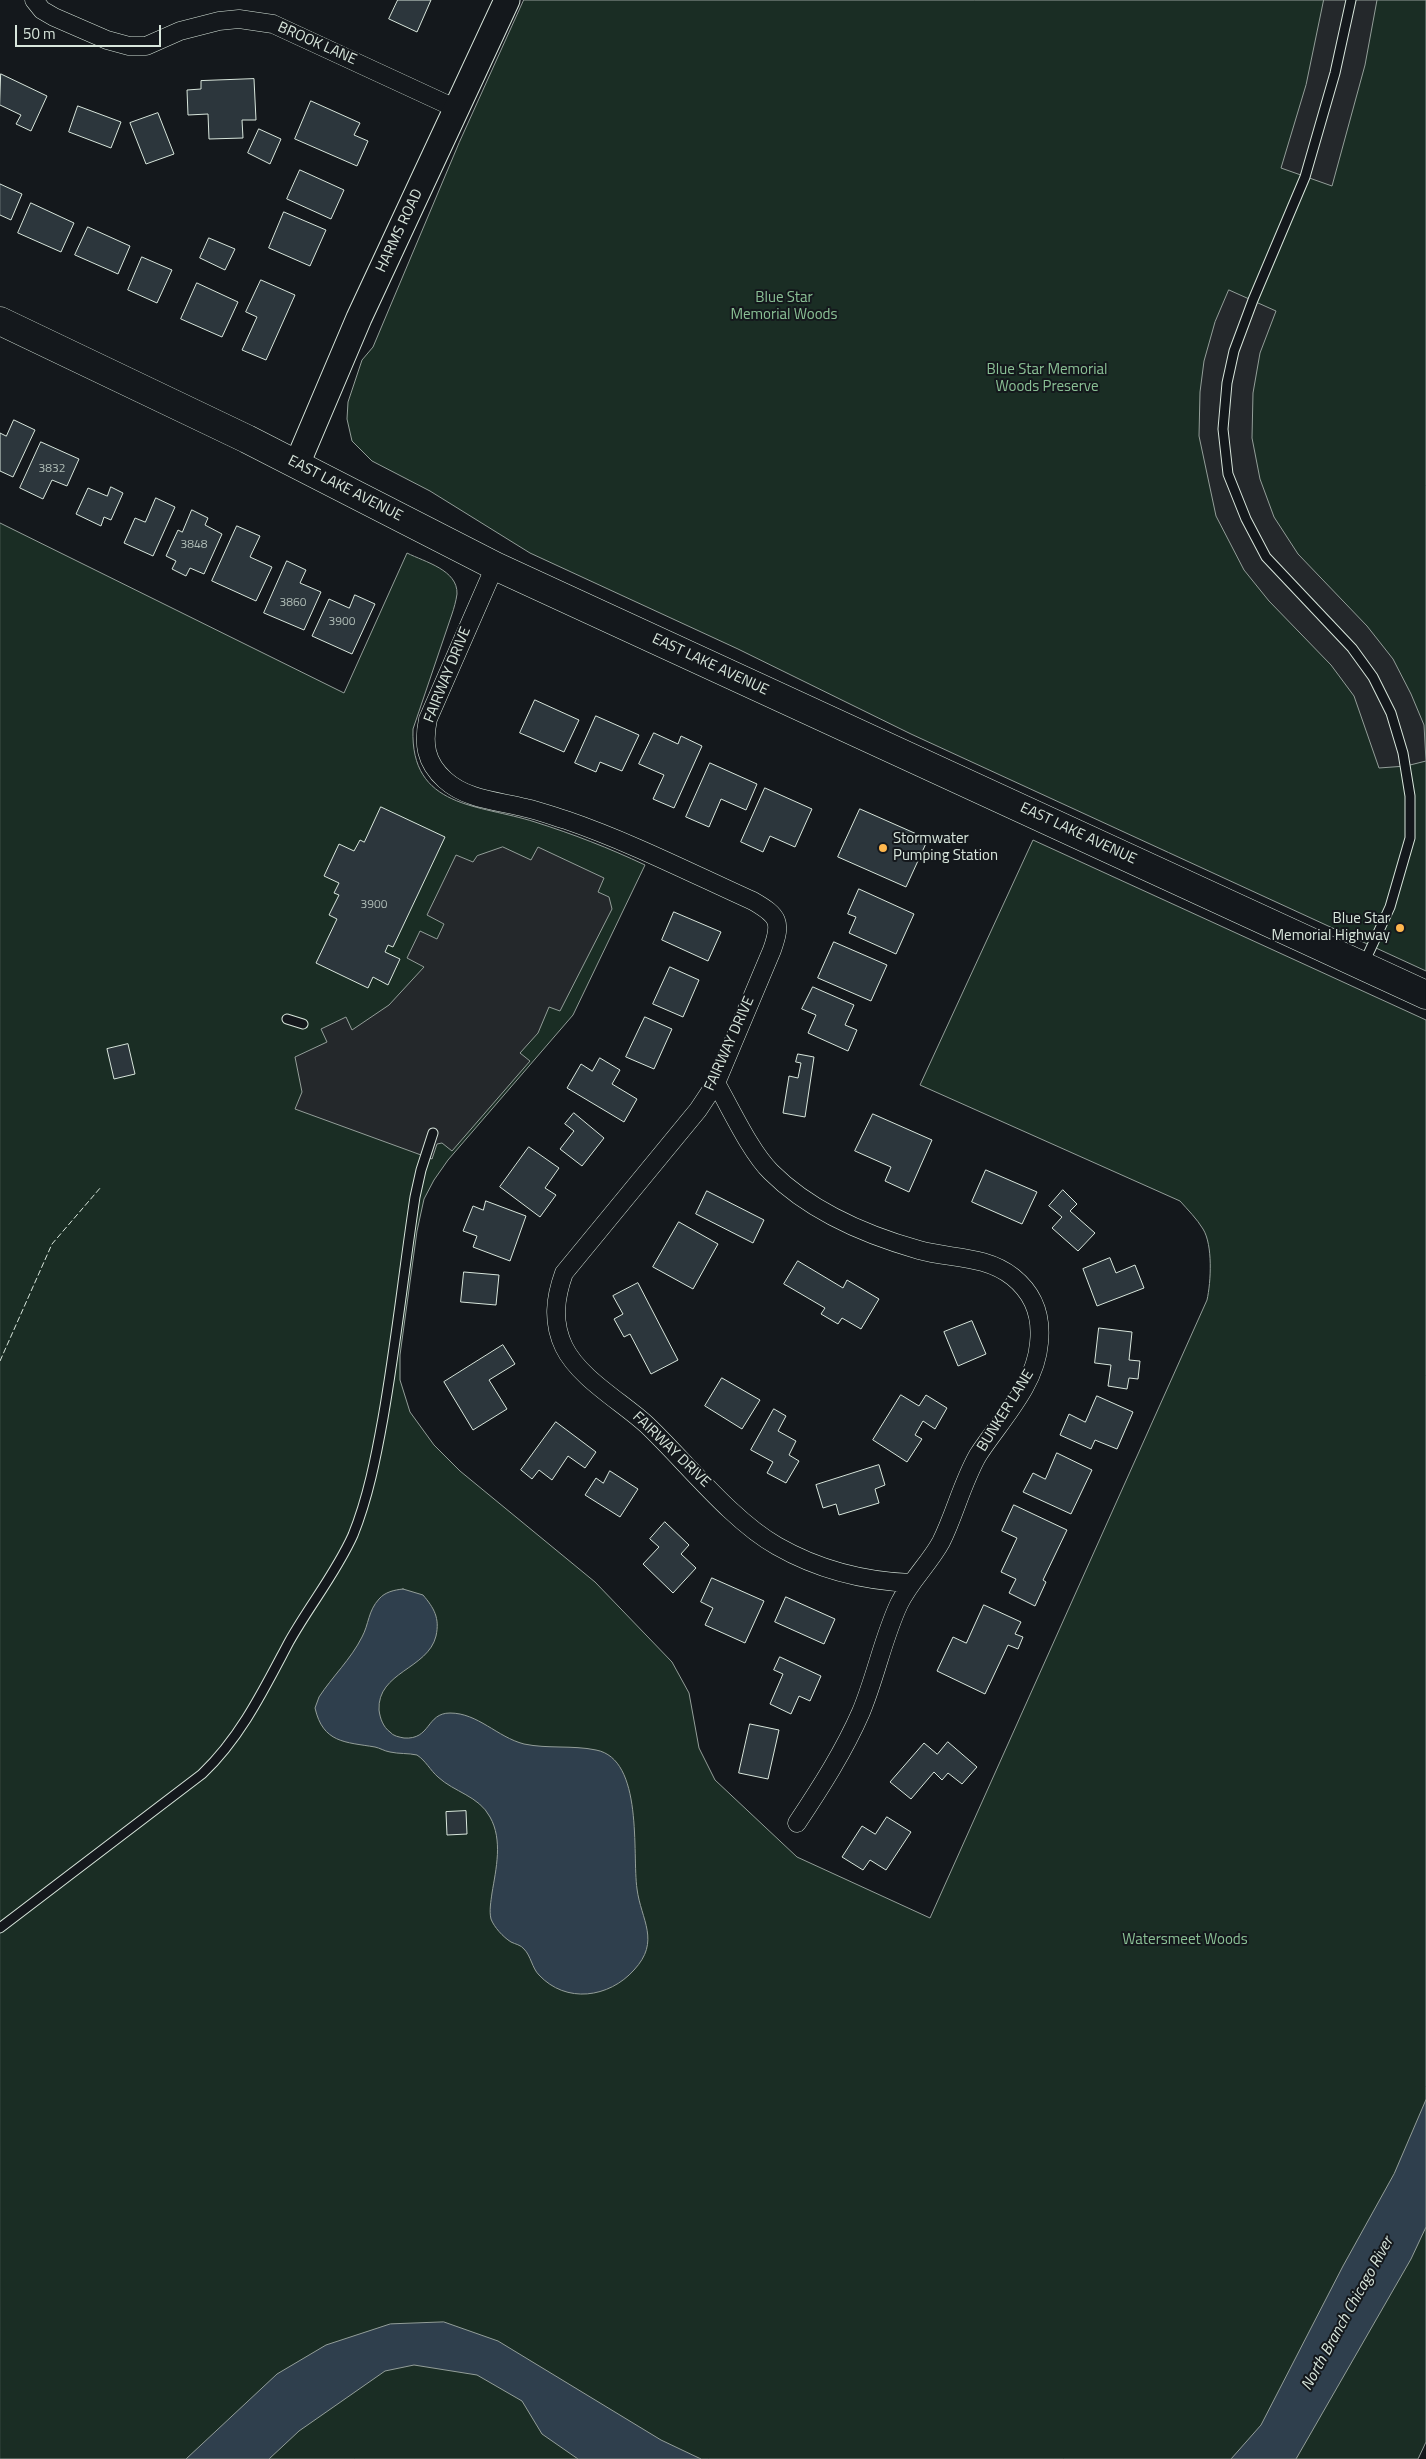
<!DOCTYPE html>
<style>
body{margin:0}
#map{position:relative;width:1426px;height:2459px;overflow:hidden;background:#14181c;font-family:"Titillium Web",sans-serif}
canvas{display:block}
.scale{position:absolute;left:15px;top:25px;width:146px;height:22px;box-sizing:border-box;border:2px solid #d8e6dc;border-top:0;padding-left:6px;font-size:15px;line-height:18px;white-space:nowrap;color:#d8e6dc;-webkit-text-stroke:4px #14181c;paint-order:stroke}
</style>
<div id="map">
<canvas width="1426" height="2459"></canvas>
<div class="scale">50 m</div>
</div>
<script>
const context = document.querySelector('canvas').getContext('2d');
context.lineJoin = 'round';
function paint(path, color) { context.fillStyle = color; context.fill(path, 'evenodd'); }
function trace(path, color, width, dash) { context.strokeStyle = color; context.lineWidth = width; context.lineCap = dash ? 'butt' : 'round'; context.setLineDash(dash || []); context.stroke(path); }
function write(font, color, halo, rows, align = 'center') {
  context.font = font + ' "Titillium Web",sans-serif'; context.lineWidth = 4; context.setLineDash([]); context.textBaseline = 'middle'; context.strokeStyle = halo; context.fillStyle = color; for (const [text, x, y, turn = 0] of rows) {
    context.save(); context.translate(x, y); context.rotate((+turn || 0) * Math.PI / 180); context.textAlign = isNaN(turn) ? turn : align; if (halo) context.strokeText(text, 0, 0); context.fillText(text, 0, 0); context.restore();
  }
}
const green = new Path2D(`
 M 524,0 L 1426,0 L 1426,971 L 911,734 L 738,649 L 530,553 L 430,491 L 372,461 L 352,441 L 347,419 L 348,402 L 362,360 L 373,347 L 459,143 Z
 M 0,523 L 344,693 L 407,553 C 425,562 458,570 457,594 C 456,601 454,608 452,614 L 413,729 C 410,809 479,804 535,822 C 573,834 609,848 645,865 L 573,1015 L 448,1160 L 434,1180 L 424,1199 L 417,1231 L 400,1355 L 400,1380 L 410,1412 L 434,1445 L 460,1471 L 595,1582 L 672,1662 L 689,1693 L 699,1748 L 715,1780 L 797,1857 L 930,1918 L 1207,1300 C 1211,1282 1213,1245 1203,1229 C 1197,1219 1188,1210 1180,1201 L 920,1085 L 1033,840 L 1426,1020 L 1426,2442 L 1418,2459 L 0,2459 Z`);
paint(green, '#1a2d24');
trace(green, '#939e99', 1);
const parking = new Path2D(`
 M 1324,0 L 1377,0 L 1365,65 L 1332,186 L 1281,168 L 1306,85 Z
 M 1229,290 L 1276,311 L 1260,353 L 1253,393 L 1252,438 L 1260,479 L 1274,517 L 1298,554 L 1367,626 L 1393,659 L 1411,694 L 1424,725 L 1426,761 L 1406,766 L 1379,768 L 1354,696 L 1331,665 L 1269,601 L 1244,570 L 1216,516 L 1199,436 L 1200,392 L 1204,361 L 1215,322 Z
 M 503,847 L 531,860 L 538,847 L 604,878 L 598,892 L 609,897 L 612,909 L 560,1011 L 549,1007 L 538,1033 L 520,1053 L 530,1061 L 452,1151 L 442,1143 L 437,1144 L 432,1159 L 295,1109 L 302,1092 L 295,1057 L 327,1042 L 321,1029 L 346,1017 L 352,1030 L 389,1005 L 424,967 L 407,958 L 420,931 L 437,939 L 444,924 L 427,915 L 456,855 L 473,862 L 477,856 Z`);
paint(parking, '#24282b');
trace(parking, '#939e99', 1);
const water = new Path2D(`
 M 403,1589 L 423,1595 C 434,1608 440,1618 436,1636 C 428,1669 377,1672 379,1710 C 380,1718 383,1727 390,1732 C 393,1736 399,1737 404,1738 C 431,1740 426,1713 450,1713 C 478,1713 497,1737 524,1744 C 548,1749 572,1745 596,1750 C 644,1759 632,1854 637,1889 C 641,1920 661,1941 634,1970 C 609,1998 566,2004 539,1975 C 532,1968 531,1956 524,1949 C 521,1945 515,1944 511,1942 C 503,1937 494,1927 491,1919 C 489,1911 491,1901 492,1893 C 496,1869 503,1840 490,1817 C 479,1796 454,1792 438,1777 C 430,1770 426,1761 417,1755 C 408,1753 399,1754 390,1752 C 384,1751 380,1748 375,1747 C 345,1742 323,1743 315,1708 L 319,1697 C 332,1677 351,1659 362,1637 C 369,1624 368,1611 379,1599 C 385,1592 394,1590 403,1589 Z
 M 1426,2100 L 1426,2227 L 1411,2259 L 1296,2459 L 1231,2459 L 1261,2425 L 1343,2266 L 1394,2174 Z
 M 444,2322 L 498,2341 L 661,2440 L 701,2459 L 578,2459 L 542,2434 L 522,2401 L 477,2375 L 414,2365 L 385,2371 L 299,2431 L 269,2459 L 186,2459 L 277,2374 L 326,2345 L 390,2324 Z`);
paint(water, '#2f3f4d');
trace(water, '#939e99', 1);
const building = new Path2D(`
 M 398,0 L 431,0 L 417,32 L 389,19 Z
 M 1,74 L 47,96 L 31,131 L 16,124 L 21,115 L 0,105 Z
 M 254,79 L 256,120 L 242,120 L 243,138 L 209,139 L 208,114 L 188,115 L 187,90 L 201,89 L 201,81 Z
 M 311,101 L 360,123 L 354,135 L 368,141 L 357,166 L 295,139 Z
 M 78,106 L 121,122 L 111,148 L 69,132 Z
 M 158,113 L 174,154 L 146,164 L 130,123 Z
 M 259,129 L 281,139 L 270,164 L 248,153 Z
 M 300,170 L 344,190 L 331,219 L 287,199 Z
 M 0,184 L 22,194 L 11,220 L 0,215 Z
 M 31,203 L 74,223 L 61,252 L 18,233 Z
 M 284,212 L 326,230 L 310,266 L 269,248 Z
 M 88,227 L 130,246 L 118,274 L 75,255 Z
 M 209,238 L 235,249 L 225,270 L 200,258 Z
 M 142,257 L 172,270 L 157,303 L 128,290 Z
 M 261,280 L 295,295 L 266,360 L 242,350 L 257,317 L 246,312 Z
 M 197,283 L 238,302 L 222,337 L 181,319 Z
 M 14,420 L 35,430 L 13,477 L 0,471 L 0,433 L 6,436 Z
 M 41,442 L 79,459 L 67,486 L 52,480 L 43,499 L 20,488 Z
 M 111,487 L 123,493 L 111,520 L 104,517 L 101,526 L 76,514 L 88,488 L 107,496 Z
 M 156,498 L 175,507 L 153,556 L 124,543 L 135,518 L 145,522 Z
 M 192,510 L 208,518 L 205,525 L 222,534 L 204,574 L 190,568 L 186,576 L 172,569 L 176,561 L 166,556 L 178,530 L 182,532 Z
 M 237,526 L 260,536 L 250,557 L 272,567 L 256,601 L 212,581 Z
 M 287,561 L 306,570 L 300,583 L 321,592 L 304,630 L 264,613 Z
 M 355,595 L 375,604 L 352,654 L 312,636 L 329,599 L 349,608 Z
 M 535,700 L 579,720 L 564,752 L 520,733 Z
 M 596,716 L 639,735 L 622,771 L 600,762 L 596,772 L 575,763 Z
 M 654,733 L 678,744 L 681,736 L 702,746 L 674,808 L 653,799 L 664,775 L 639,764 Z
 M 710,763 L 757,784 L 746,810 L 721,799 L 709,827 L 686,817 Z
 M 765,788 L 812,809 L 795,847 L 770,836 L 763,852 L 741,842 Z
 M 381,807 L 445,837 L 393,947 L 388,945 L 385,952 L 400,959 L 388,985 L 373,977 L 368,988 L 316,963 L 337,919 L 329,915 L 339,895 L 334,893 L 339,883 L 324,876 L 339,844 L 354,851 L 360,840 L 364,842 Z
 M 860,809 L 928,839 L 906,887 L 838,857 Z
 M 859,889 L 914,914 L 896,954 L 849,933 L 856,917 L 848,914 Z
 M 674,912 L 721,932 L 708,961 L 662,940 Z
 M 834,942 L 887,965 L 871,1001 L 818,978 Z
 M 670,967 L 699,980 L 683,1017 L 653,1004 Z
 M 813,987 L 854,1005 L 845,1025 L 857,1030 L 848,1051 L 808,1033 L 816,1015 L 802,1009 Z
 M 645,1017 L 672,1029 L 654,1069 L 626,1057 Z
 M 128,1044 L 135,1074 L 114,1079 L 107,1049 Z
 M 798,1054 L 814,1057 L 805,1117 L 783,1113 L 789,1076 L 798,1078 L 801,1063 L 796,1062 Z
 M 600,1058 L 620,1070 L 612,1084 L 637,1099 L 624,1122 L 567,1088 L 581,1064 L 592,1071 Z
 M 574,1113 L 604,1138 L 582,1166 L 560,1149 L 574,1131 L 565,1124 Z
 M 873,1114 L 932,1140 L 909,1192 L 885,1181 L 891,1167 L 855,1151 Z
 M 529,1147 L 559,1168 L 545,1188 L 556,1195 L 540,1217 L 500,1187 Z
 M 986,1170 L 1037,1192 L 1022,1224 L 972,1202 Z
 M 1063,1190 L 1077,1204 L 1070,1211 L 1095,1233 L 1078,1251 L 1052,1228 L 1062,1217 L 1049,1206 Z
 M 707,1191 L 764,1220 L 753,1243 L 696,1214 Z
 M 486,1201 L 526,1216 L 510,1261 L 473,1247 L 477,1236 L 463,1231 L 473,1206 L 483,1210 Z
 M 679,1222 L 718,1244 L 693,1289 L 653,1267 Z
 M 1110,1258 L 1116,1273 L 1135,1265 L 1144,1288 L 1097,1306 L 1083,1269 Z
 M 798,1261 L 843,1288 L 847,1280 L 879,1299 L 861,1329 L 842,1318 L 838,1324 L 821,1314 L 825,1308 L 784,1284 Z
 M 464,1272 L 499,1275 L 496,1305 L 461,1302 Z
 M 638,1283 L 678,1360 L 651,1374 L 630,1334 L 624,1337 L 614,1319 L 623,1314 L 613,1296 Z
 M 972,1321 L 986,1354 L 958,1366 L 944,1332 Z
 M 1099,1328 L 1132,1332 L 1129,1360 L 1140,1361 L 1138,1379 L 1129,1378 L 1127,1389 L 1108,1386 L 1111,1365 L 1095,1363 Z
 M 503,1345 L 515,1364 L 489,1380 L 507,1409 L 473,1430 L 444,1382 Z
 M 722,1378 L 760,1400 L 742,1429 L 705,1406 Z
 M 901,1395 L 919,1406 L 926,1395 L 947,1408 L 935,1429 L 923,1421 L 915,1435 L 922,1439 L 907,1462 L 873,1440 Z
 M 1097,1396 L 1133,1412 L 1117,1449 L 1095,1440 L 1091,1449 L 1060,1435 L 1069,1414 L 1085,1422 Z
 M 774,1409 L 786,1416 L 778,1431 L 796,1441 L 789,1455 L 799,1461 L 786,1483 L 767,1473 L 773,1462 L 751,1450 Z
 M 556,1422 L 596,1452 L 585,1468 L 568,1456 L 552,1480 L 539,1470 L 532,1479 L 521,1470 Z
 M 1057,1453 L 1092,1470 L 1071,1514 L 1023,1492 L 1033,1473 L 1045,1479 Z
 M 879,1465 L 885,1485 L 875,1489 L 879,1503 L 839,1515 L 836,1504 L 823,1508 L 816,1485 Z
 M 610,1471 L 638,1489 L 620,1517 L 585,1495 L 596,1478 L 603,1483 Z
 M 1014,1505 L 1067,1530 L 1043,1580 L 1046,1582 L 1035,1606 L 1009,1593 L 1016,1579 L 1001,1572 L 1017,1538 L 1002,1531 Z
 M 665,1522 L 689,1545 L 681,1554 L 696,1568 L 673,1593 L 643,1564 L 659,1547 L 650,1539 Z
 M 712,1578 L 764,1601 L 745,1643 L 705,1625 L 713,1608 L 701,1602 Z
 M 786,1597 L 835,1619 L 824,1644 L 775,1622 Z
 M 984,1605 L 1021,1622 L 1015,1634 L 1023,1637 L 1018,1649 L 1008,1645 L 985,1694 L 937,1671 L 953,1637 L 966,1643 Z
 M 780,1657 L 821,1676 L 810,1701 L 799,1696 L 791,1714 L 770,1704 L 783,1674 L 774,1670 Z
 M 750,1724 L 779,1730 L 768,1779 L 739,1773 Z
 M 948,1742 L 977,1767 L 962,1784 L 948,1773 L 942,1780 L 934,1772 L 911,1799 L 890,1782 L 924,1743 L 937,1754 Z
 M 466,1811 L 467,1834 L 447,1835 L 446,1812 Z
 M 887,1817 L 911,1832 L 886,1870 L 870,1860 L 863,1870 L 842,1857 L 862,1826 L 875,1834 Z`);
paint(building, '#2c363c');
trace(building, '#d8e6dc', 1);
const lane = new Path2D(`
 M 1351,0 L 1335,73 L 1305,177 L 1253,300 L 1234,351 L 1227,383 L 1223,429 L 1228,474 L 1246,519 L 1266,557 L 1352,648 L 1373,677 L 1391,713 L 1403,753 L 1410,796 L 1410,838 L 1390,907 L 1364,963
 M 287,1019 L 303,1024
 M 0,1928 L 202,1774 C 241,1737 264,1689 289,1642 C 309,1606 336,1573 353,1535 C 368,1498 376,1457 383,1418 C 396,1344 404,1270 415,1197 L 421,1170 L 433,1133`);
const street = new Path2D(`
 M 34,0 L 42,10 L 54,17 L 107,40 L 129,46 L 146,46 L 180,31 L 219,21 L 239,19 L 273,24 L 457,109
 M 495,566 L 428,719 C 423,743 425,762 445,780 C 467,800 499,801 526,808 C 539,811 553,816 566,820 C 630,842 691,873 753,901 C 779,916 782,922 772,950 L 716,1083 L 698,1110 L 564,1273 C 555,1298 552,1322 564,1347 C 579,1378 622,1402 647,1425 C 686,1462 731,1520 777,1546 C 819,1570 863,1581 911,1583
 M 716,1083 C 731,1109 750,1151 771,1172 C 810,1211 866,1235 919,1250 C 951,1259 985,1255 1013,1277 C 1034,1294 1042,1316 1039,1343 C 1036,1385 1000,1421 978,1455 C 962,1483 955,1514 941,1542 C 929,1564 910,1581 899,1604 C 883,1638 876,1676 861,1712 C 844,1751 821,1787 797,1823`);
const secondary = new Path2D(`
 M 297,464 L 359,318 L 507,0`);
const primary = new Path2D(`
 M 0,321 L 247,439 L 495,566 L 1426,995`);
trace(lane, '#d8e6dc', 11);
trace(street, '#d8e6dc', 19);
trace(secondary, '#d8e6dc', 27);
trace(primary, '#d8e6dc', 29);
trace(lane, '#14181c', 9);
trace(street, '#14181c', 18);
trace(secondary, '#14181c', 25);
trace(primary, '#14181c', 28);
trace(new Path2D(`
 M 0,1361 L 52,1244 L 101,1187`), '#d8e6dc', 1, [6, 2.5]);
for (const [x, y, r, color] of [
 [883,848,5,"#ffb74d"],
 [1400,928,5,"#ffb74d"]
]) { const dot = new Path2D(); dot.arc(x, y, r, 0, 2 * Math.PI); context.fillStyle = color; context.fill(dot); trace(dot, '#14181c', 2); }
write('12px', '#adbab4', null, [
 ["3832",52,469],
 ["3848",194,545],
 ["3860",293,603],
 ["3900",342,622],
 ["3900",374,905]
]);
write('15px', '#d8e6dc', '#14181c', [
 ["BROOK LANE",317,44,24],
 ["HARMS ROAD",400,231,-65],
 ["EAST LAKE AVENUE",345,489,27],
 ["EAST LAKE AVENUE",710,665,25],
 ["FAIRWAY DRIVE",448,675,-68],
 ["EAST LAKE AVENUE",1078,834,25],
 ["FAIRWAY DRIVE",730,1044,-66],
 ["BUNKER LANE",1006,1411,-58],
 ["FAIRWAY DRIVE",671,1450,44]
]);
write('15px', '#8ac095', '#14181c', [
 ["Blue Star",784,298],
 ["Memorial Woods",784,315],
 ["Blue Star Memorial",1047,370],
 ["Woods Preserve",1047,387],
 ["Watersmeet Woods",1185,1940]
]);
write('15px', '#d8e6dc', '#14181c', [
 ["Stormwater",893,839],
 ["Pumping Station",893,856],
 ["Blue Star",1390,919,"right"],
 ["Memorial Highway",1390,936,"right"]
], 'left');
write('italic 16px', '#d8e6dc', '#14181c', [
 ["North Branch Chicago River",1348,2314,-61]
]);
</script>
